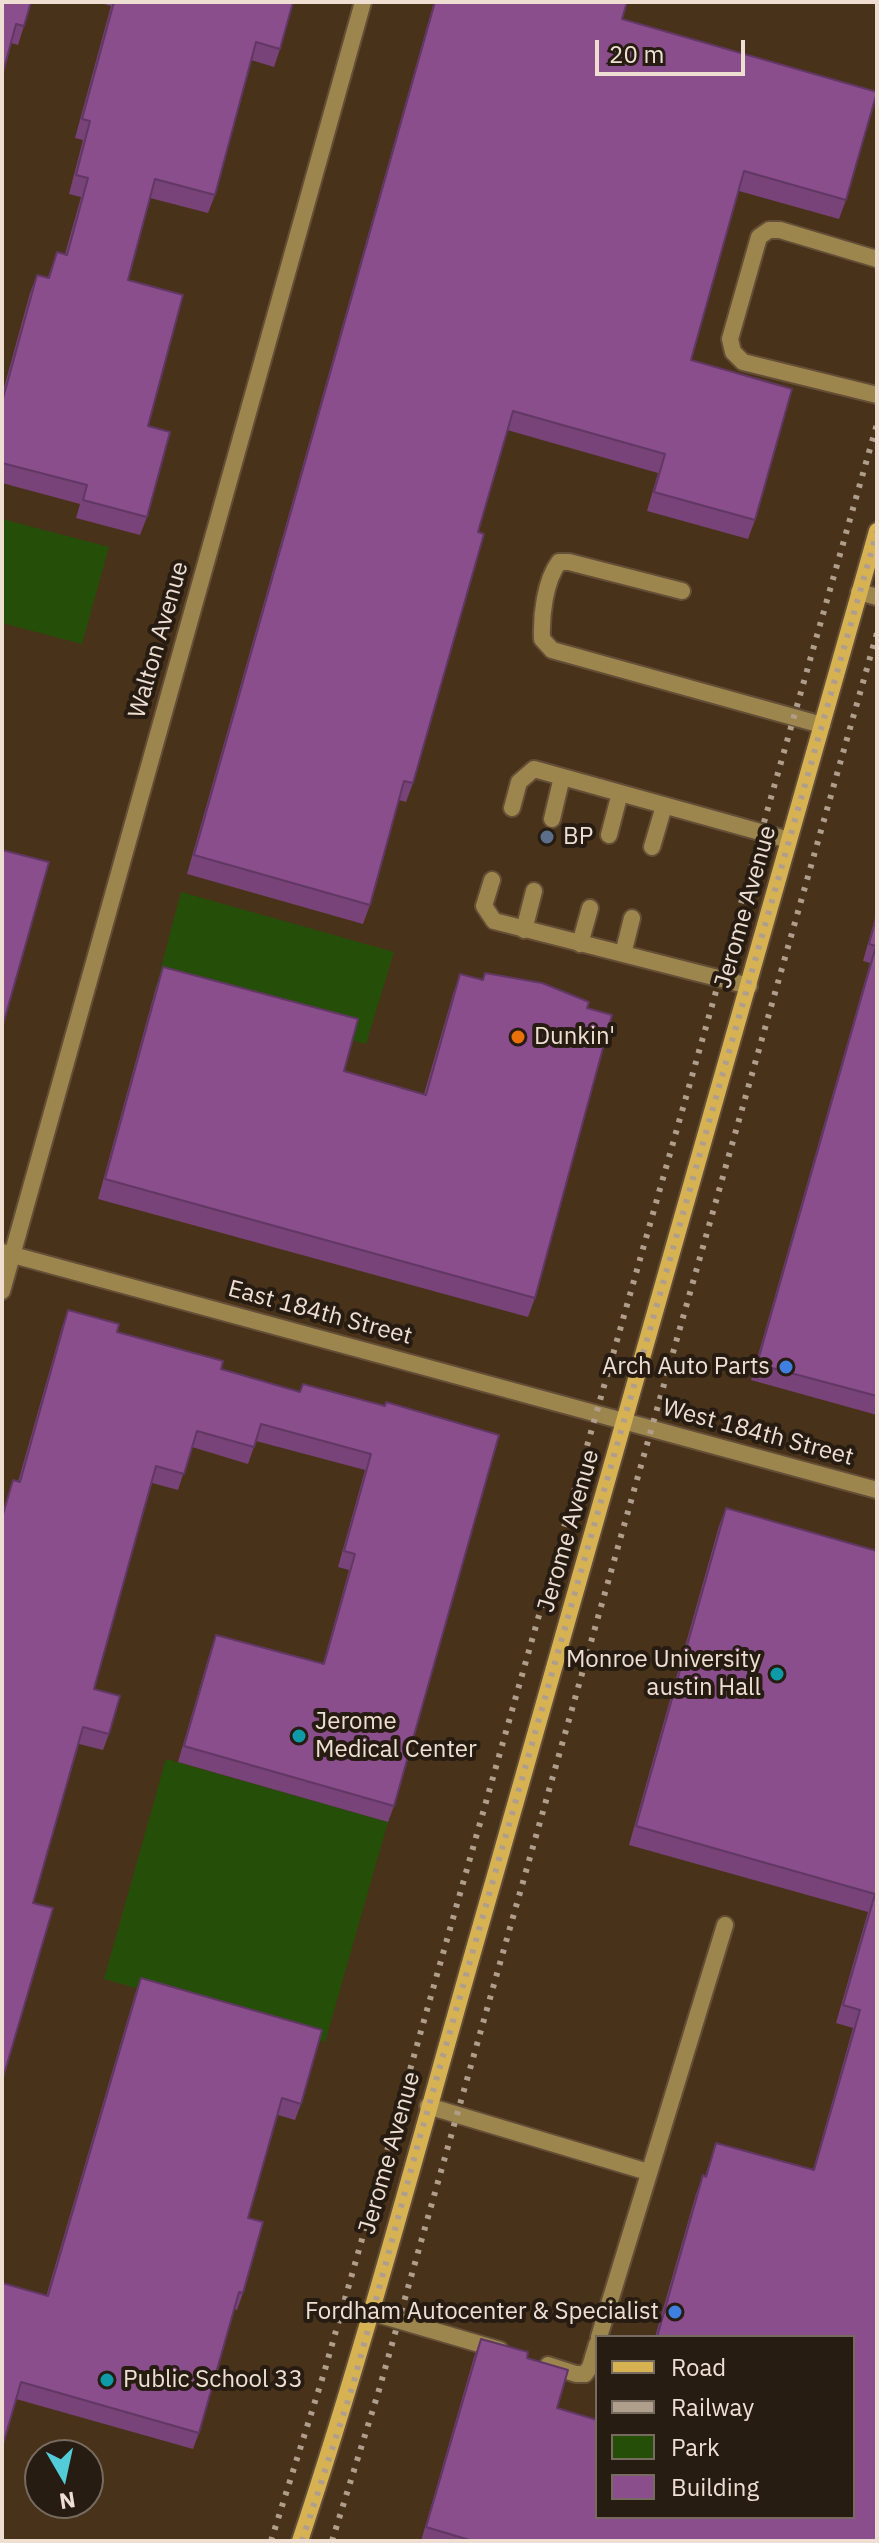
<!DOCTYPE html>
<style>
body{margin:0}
#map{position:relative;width:879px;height:2543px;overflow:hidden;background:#49321a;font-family:"IBM Plex Sans",sans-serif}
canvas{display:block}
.frame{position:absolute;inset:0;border:4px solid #eedfd2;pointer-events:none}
.legend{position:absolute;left:595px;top:2335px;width:260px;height:184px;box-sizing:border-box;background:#271c12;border:2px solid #776a5f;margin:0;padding:10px 14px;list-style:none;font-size:24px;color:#eedfd2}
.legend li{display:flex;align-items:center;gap:16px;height:40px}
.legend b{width:40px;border:2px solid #776a5f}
.north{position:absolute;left:24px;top:2439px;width:80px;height:80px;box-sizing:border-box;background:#271c12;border:2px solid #776a5f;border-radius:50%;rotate:171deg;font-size:22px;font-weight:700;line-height:32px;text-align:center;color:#eedfd2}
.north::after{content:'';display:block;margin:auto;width:28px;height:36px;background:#52ccd6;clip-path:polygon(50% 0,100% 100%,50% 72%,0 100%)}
.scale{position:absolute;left:595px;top:40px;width:150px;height:36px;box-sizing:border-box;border:4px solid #eedfd2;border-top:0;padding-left:10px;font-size:24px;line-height:28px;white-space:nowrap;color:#eedfd2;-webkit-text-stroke:6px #271c12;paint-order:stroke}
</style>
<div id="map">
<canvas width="879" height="2543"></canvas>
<div class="frame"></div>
<ul class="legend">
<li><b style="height:10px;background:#d7b253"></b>Road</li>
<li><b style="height:10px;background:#b09e8d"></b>Railway</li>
<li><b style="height:22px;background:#254f08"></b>Park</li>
<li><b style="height:22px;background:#8a4e8d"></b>Building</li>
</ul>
<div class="north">N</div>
<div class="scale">20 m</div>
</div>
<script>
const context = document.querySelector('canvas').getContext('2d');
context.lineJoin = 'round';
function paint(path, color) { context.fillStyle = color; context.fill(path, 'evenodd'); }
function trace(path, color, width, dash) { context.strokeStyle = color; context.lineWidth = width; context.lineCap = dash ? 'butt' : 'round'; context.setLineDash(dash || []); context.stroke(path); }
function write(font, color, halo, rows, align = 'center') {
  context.font = font + ' "IBM Plex Sans",sans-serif'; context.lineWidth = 8; context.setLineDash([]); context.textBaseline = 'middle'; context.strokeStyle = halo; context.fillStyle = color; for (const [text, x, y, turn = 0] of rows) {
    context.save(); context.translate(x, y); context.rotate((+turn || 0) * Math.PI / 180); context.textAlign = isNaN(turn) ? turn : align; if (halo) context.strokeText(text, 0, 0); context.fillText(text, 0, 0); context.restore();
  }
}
paint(new Path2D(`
 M 2,519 L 109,547 L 82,644 L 2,623 Z
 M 181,892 L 394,952 L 366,1044 L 156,987 Z
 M 166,1759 L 388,1822 L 325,2042 L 104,1979 Z`), '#254f08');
const service = new Path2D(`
 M 877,259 L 780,230 L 769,230 L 759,237 L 730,339 L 733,352 L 743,362 L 877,395
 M 682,591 L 569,562 L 559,562 C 545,581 541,615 542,639 L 552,650 L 822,725
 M 512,808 L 519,782 L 534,769 L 789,840
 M 552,819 L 562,777
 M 609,835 L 620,793
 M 652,847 L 664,806
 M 492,880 L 484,906 L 494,921 L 749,986
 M 524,930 L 534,891
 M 580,944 L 590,908
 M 623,954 L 632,918
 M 428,2106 L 648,2172
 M 370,2312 L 500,2350
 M 599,2337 L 725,1925
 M 548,2365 L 576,2374 L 585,2374 L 590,2367 L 597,2344`);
const minor = new Path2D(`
 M 859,592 L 877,597
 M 2,1252 L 877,1490
 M 2,1291 L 363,2`);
const secondary = new Path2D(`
 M 300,2541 C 372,2325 429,2104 492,1886 C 622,1434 748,982 877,531`);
trace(service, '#634e37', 20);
trace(minor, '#634e37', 20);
trace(secondary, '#634e37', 20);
trace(service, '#9d864e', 16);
trace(minor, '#9d864e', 16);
trace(secondary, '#d7b253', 16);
trace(new Path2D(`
 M 271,2541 L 324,2373 L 877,424
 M 302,2541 L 353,2385 L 418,2144 L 877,532
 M 332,2541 L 379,2390 L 877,633`), '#b09e8d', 6, [4, 8]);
paint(new Path2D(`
 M 2,2 L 24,26 L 18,45 L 11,43 Z
 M 97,2 L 293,2 L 280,49 L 274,67 L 251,60 L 215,195 L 208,213 L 150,198 L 128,280 L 148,426 L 147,517 L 140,535 L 76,518 L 80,504 L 2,483 L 2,395 L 30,293 L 37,275 L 48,277 L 57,252 L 65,254 L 81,197 L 69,194 L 83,140 L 75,138 L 111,6 Z
 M 434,2 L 627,2 L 622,19 L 846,200 L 839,219 L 739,191 L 691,360 L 755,520 L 748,539 L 647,511 L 658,473 L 507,430 L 478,532 L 413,783 L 406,802 L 399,800 L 370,905 L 363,924 L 187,874 Z
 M 877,911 L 877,1415 L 751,1380 L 870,963 L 863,961 Z
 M 163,967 L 344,1071 L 424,1094 L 453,994 L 460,974 L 587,1008 L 535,1298 L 528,1317 L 98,1199 L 156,987 Z
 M 68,1310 L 117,1332 L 221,1369 L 300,1392 L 303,1384 L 385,1406 L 394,1806 L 388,1822 L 178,1762 L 210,1652 L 216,1635 L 323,1664 L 349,1570 L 338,1567 L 365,1470 L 256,1441 L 248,1464 L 192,1447 L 178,1490 L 152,1483 L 94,1689 L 109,1734 L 103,1750 L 79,1744 L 33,1903 L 2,2081 L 2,1513 L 13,1480 L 18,1482 L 62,1327 Z
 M 726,1508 L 877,1551 L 877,2541 L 421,2541 L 474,2357 L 481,2339 L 527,2358 L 557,2408 L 853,2517 L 853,2337 L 655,2337 L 696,2194 L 703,2175 L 705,2176 L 716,2143 L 813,2170 L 853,2028 L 836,2023 L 868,1912 L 629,1845 L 719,1526 Z
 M 141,1978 L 301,2104 L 295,2120 L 278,2115 L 248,2218 L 243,2293 L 237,2310 L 234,2309 L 199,2433 L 193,2449 L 16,2399 L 135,1994 Z`), '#774379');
const building = new Path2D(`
 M 2,2 L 31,2 L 24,26 L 16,24 L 2,76 Z
 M 114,2 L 293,2 L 280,49 L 256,42 L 215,195 L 155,179 L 128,280 L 183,295 L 148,426 L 170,432 L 147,517 L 83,500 L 87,485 L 2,463 L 2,402 L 37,275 L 49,278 L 57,252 L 67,255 L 88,178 L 76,175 L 90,121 L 82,119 Z
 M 435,2 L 627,2 L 622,19 L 877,92 L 846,200 L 744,171 L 691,360 L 792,389 L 755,520 L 654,492 L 665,454 L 513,411 L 478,532 L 484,534 L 413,783 L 404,781 L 370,905 L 194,855 Z
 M 2,850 L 49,862 L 2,1028 Z
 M 877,915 L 877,1396 L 757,1364 L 876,946 L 869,944 Z
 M 163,967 L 358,1019 L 344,1071 L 426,1095 L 460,974 L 483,980 L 485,973 L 542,983 L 589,1002 L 587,1008 L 612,1015 L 535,1298 L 105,1179 Z
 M 68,1310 L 119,1324 L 117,1332 L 223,1361 L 221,1369 L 300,1392 L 303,1384 L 385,1406 L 386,1402 L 499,1435 L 394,1806 L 184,1746 L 216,1635 L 324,1664 L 355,1554 L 344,1551 L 371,1454 L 261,1424 L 254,1447 L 197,1431 L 184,1474 L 156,1466 L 94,1689 L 120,1696 L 109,1734 L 83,1727 L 33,1903 L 53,1908 L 2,2081 L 2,1518 L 13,1480 L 20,1482 Z
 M 726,1508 L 877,1551 L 877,2541 L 473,2541 L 426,2527 L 481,2339 L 528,2352 L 527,2358 L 568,2370 L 557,2408 L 597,2420 L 597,2517 L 853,2517 L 853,2337 L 657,2337 L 703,2175 L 706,2177 L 716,2143 L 814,2170 L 860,2010 L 843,2005 L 875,1894 L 636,1826 Z
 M 141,1978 L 322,2030 L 301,2104 L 282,2098 L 248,2218 L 263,2222 L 243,2293 L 239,2292 L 199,2433 L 21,2382 L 2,2448 L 2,2283 L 48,2296 Z`);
paint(building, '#8a4e8d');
trace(building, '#613763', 2);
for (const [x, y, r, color] of [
 [547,837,8,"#5c6f8a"],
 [518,1037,8,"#e8710a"],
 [786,1367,8,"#3f7fe0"],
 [777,1674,8,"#0f9aa8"],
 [299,1736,8,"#0f9aa8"],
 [675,2312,8,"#3f7fe0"],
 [107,2380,8,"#0f9aa8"]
]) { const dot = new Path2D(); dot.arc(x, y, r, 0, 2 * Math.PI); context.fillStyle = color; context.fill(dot); trace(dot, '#271c12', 3); }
write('24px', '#eedfd2', '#271c12', [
 ["Walton Avenue",159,640,-74],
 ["Jerome Avenue",746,907,-74],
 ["East 184th Street",320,1313,15],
 ["West 184th Street",758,1433,15],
 ["Jerome Avenue",569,1531,-74],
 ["Jerome Avenue",390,2153,-74]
]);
write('24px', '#eedfd2', '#271c12', [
 ["BP",563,837],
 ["Dunkin'",534,1037],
 ["Arch Auto Parts",770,1367,"right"],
 ["Monroe University",761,1660,"right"],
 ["austin Hall",761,1688,"right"],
 ["Jerome",315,1722],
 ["Medical Center",315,1750],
 ["Fordham Autocenter & Specialist",659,2312,"right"],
 ["Public School 33",123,2380]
], 'left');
</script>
